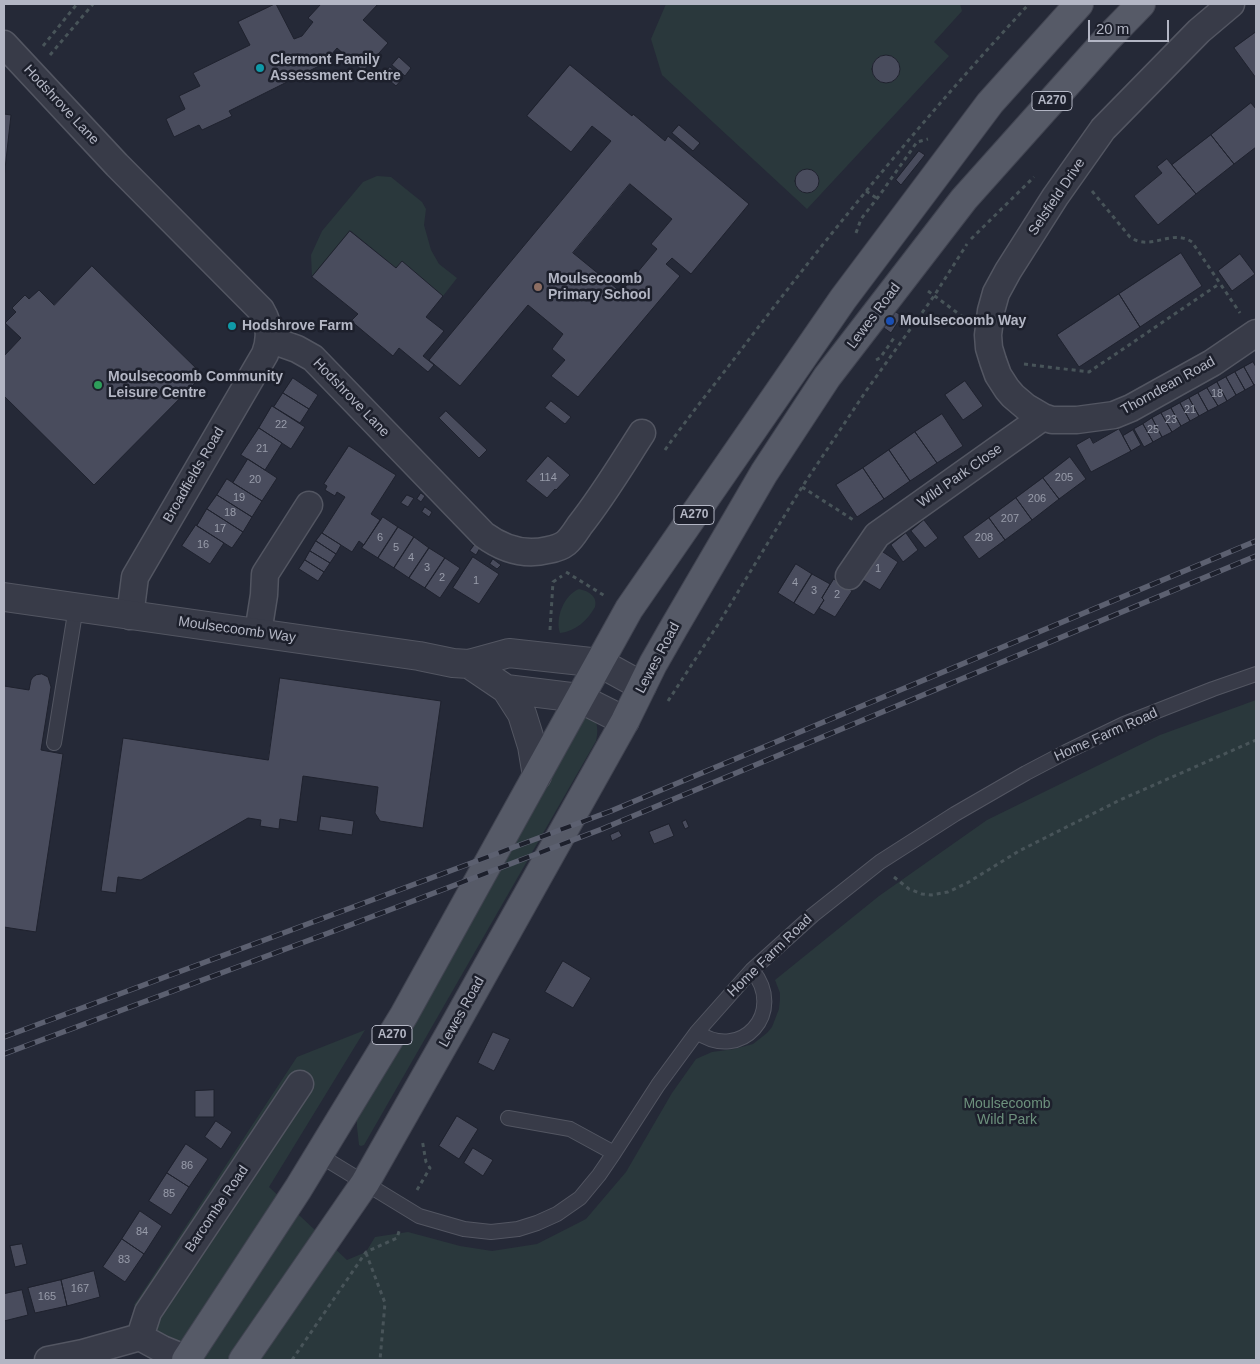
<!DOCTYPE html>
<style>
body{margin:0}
#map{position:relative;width:1260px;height:1364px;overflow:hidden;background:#252937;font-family:Helvetica,sans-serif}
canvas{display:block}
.frame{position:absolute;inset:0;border:5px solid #b3b6c4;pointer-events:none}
.scale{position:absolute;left:1088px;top:20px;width:81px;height:22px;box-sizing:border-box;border:2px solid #b3b6c4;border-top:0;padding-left:6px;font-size:15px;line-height:18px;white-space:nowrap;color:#b3b6c4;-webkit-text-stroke:4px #1d202c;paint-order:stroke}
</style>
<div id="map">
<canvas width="1260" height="1364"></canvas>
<div class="frame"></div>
<div class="scale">20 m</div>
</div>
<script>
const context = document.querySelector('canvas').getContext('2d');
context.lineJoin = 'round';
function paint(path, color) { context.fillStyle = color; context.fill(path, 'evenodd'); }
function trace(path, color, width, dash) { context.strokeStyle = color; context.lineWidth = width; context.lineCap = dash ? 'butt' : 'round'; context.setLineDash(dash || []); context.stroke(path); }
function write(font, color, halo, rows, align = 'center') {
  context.font = font + ' Helvetica,sans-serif'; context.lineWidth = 5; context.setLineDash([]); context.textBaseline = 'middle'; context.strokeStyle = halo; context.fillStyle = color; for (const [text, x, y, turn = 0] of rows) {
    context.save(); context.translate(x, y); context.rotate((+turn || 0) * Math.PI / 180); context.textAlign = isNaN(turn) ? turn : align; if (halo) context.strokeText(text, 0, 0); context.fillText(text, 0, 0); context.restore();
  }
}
paint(new Path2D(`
 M 666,4 L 960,4 L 962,11 L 934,42 L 949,56 L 807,209 L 662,75 L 651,39 Z
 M 377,176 L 391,177 L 422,202 L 426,209 L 424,225 L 431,250 L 439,264 L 457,278 L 443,296 L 402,262 L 396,268 L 351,231 L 312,277 L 311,255 L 322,231 L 363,182 Z
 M 579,589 C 588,591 598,596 595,607 C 587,621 576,631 560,633 C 555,618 564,595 579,589 Z
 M 1256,700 L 1256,1360 L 155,1360 L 168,1341 L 134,1305 L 297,1057 L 365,1030 L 269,1187 L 347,1260 L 366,1252 L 375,1237 L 408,1232 L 460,1246 L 492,1251 L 537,1244 L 586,1219 L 626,1172 L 672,1093 L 696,1059 L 712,1052 L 734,1049 L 753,1044 L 767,1033 L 772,1027 L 779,1009 L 780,999 L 780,993 L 775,980 L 879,896 L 987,820 L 1160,735 Z
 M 585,716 L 594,717 C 598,726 598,732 596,741 L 364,1145 L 361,1146 L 359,1145 L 357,1127 L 357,1116 Z`), '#2a383c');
const building = new Path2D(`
 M 275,4 L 276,4 L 294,39 L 302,36 L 313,22 L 308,18 L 321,4 L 378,4 L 363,20 L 388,43 L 363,71 L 337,48 L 323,64 L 229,111 L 232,116 L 202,130 L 199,125 L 174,137 L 166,119 L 185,109 L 179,96 L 200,86 L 193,73 L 250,45 L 238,22 Z
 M 1256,32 L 1256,78 L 1234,48 Z
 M872 69a14 14 0 1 1 28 0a14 14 0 1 1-28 0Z
 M 399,57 L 411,68 L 405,76 L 392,65 Z
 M 570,65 L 632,116 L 633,114 L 665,141 L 668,136 L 749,204 L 691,274 L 672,258 L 666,264 L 680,276 L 578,397 L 551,376 L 565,360 L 552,349 L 563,334 L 528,305 L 460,386 L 429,360 L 611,141 L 592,126 L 571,152 L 527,116 ZM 630,184 L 672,219 L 651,244 L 657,249 L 621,292 L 573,253 Z
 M 390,67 L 403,78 L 396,86 L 383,75 Z
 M 1251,103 L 1256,109 L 1256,147 L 1234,164 L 1211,135 Z
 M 4,114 L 11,115 L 4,178 Z
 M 679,125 L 700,143 L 693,151 L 672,133 Z
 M 1211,135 L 1234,164 L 1196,194 L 1172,165 Z
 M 919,151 L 925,155 L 901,185 L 896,180 Z
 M 1167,159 L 1196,194 L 1158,225 L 1134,196 L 1162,173 L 1157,167 Z
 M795 181a12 12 0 1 1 24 0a12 12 0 1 1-24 0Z
 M 350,231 L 396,268 L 402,261 L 443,296 L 426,317 L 444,331 L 423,356 L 434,365 L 428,372 L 399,348 L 393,356 L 351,321 L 358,314 L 312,277 Z
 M 1181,253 L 1202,286 L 1140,327 L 1119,294 Z
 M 1240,254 L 1255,274 L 1232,291 L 1218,271 Z
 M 92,266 L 203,375 L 94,485 L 4,396 L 4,356 L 21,338 L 5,323 L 16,312 L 12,308 L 25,295 L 29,299 L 39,290 L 54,305 Z
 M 1119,294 L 1140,327 L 1079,367 L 1057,335 Z
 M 896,312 L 902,316 L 891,333 L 884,328 Z
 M 1253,362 L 1256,367 L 1256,384 L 1254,385 L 1244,367 Z
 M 1244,367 L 1254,385 L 1245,390 L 1235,372 Z
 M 1235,372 L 1245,390 L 1236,395 L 1226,377 Z
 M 1226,377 L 1236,395 L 1227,401 L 1217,382 Z
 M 293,378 L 318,395 L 309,409 L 283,393 Z
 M 965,381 L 983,406 L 963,420 L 945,395 Z
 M 1217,382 L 1227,401 L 1218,406 L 1207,388 Z
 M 1207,388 L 1218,406 L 1208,411 L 1198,393 Z
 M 283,393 L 309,409 L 300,423 L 274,407 Z
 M 1198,393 L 1208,411 L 1199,416 L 1189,398 Z
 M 1189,398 L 1199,416 L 1190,421 L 1180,403 Z
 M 551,401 L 571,417 L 565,424 L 545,408 Z
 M 1180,403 L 1190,421 L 1181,426 L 1171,408 Z
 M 272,406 L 305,427 L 291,449 L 259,428 Z
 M 1171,408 L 1181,426 L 1172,432 L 1161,413 Z
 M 446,411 L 487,450 L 479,458 L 439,418 Z
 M 1161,413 L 1172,432 L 1162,437 L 1152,418 Z
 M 942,414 L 963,446 L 937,463 L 915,432 Z
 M 1152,418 L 1162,437 L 1153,442 L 1143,424 Z
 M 1143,424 L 1153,442 L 1144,447 L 1134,429 Z
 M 259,428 L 282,443 L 265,470 L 241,455 Z
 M 1119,429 L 1131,451 L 1091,472 L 1076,445 L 1090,437 L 1093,443 Z
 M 1133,430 L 1141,445 L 1131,451 L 1123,436 Z
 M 915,432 L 937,463 L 910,481 L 889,450 Z
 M 349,446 L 396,475 L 371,514 L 380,520 L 364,545 L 359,541 L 352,552 L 322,533 L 345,497 L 337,492 L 335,496 L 325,490 L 327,486 L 324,484 Z
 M 889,450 L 910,481 L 884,499 L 863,468 Z
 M 548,456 L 570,475 L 556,490 L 555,489 L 547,498 L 526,481 Z
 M 1070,457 L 1086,479 L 1059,499 L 1043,478 Z
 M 248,459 L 277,478 L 262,501 L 233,483 Z
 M 863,468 L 884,499 L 857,517 L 836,485 Z
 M 1043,478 L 1059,499 L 1032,520 L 1016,498 Z
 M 227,479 L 262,501 L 252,517 L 217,495 Z
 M 421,493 L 425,496 L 421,502 L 417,499 Z
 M 217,495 L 252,517 L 243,532 L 207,509 Z
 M 407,495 L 414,498 L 408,507 L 401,503 Z
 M 1016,498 L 1032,520 L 1005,540 L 989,518 Z
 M 425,507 L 432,512 L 429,517 L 422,512 Z
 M 207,509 L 243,532 L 232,548 L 197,526 Z
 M 383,517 L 398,527 L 378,558 L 362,548 Z
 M 989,518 L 1005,540 L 979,559 L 963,537 Z
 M 924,520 L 938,538 L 925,548 L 911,531 Z
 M 196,525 L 224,543 L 210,564 L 182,546 Z
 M 398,527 L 414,537 L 394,568 L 378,558 Z
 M 322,533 L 341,545 L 336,554 L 316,541 Z
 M 906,533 L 918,550 L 903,562 L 891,545 Z
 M 414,537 L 429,548 L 409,578 L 394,568 Z
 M 316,541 L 336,554 L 330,563 L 310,551 Z
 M 475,544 L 480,548 L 476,555 L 470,551 Z
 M 429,548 L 445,558 L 425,588 L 409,578 Z
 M 877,548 L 898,562 L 880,590 L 858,577 Z
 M 310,551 L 330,563 L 324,572 L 305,560 Z
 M 473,557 L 499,574 L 479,604 L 453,588 Z
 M 445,558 L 460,568 L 440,598 L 425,588 Z
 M 493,559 L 501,565 L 497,569 L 490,564 Z
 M 305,560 L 324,572 L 318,581 L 299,569 Z
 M 796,564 L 812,574 L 794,603 L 778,593 Z
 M 812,574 L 830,584 L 822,598 L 824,600 L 814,615 L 794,603 Z
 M 834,579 L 852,591 L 835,617 L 819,608 L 824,600 L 822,598 Z
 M 42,674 L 48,677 L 51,687 L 41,750 L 63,754 L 36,932 L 4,927 L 4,686 L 29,690 L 31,680 L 33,677 L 36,675 Z
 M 280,678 L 441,701 L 423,828 L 380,821 L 375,813 L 378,787 L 303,776 L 297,822 L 280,819 L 279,829 L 260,826 L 261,820 L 248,818 L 141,880 L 118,877 L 116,893 L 101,891 L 123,738 L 268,760 Z
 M 321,816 L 354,821 L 352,835 L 319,830 Z
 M 686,820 L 689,827 L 685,829 L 682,822 Z
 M 669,824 L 674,836 L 654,844 L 649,832 Z
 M 619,831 L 622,836 L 612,841 L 610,835 Z
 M 563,961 L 591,978 L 573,1008 L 545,992 Z
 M 493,1032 L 510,1039 L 494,1071 L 478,1063 Z
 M 214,1090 L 214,1117 L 195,1117 L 195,1091 Z
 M 457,1116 L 478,1129 L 459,1159 L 439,1146 Z
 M 216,1121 L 232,1132 L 221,1149 L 205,1137 Z
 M 186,1144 L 208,1159 L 189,1187 L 167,1173 Z
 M 473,1148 L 493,1160 L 483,1176 L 464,1163 Z
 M 167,1173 L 189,1187 L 171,1215 L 149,1201 Z
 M 140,1211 L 162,1226 L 144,1254 L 122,1239 Z
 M 122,1239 L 144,1254 L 125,1282 L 103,1267 Z
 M 22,1244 L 27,1264 L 15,1267 L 10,1246 Z
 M 94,1271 L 100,1297 L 67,1306 L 61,1280 Z
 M 61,1280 L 67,1306 L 35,1313 L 28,1288 Z
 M 22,1290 L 28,1315 L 4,1321 L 4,1294 Z`);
paint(building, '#494c5d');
trace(building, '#1f222e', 1);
const service = new Path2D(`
 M 54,743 L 76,607
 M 697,1032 C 741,1063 787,1012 752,970
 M 508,1118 L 570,1129 L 614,1153
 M 319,1155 L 419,1216 L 464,1229 L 491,1232 L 518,1229 L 537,1223 L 557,1214 L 580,1198 L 599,1175 L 614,1153 L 658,1085 L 697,1032 L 752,970 L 813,915 L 880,862 L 955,814 L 1026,773 L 1066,752 L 1124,724 L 1213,689 L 1256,674`);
const minor = new Path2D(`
 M 1231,4 L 1199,31 L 1103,129 L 1055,197 L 1008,271 L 996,293 L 991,311 L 988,335 L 989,348 L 993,361 L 998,375 L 1007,389 L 1013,396 L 1026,407 L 1043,417 L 1052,420 L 1077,420 L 1114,415 L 1131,408 L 1212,363 L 1256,333
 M 4,44 L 117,165 L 261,310 C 270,325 271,338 265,354 L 135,577 L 130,616
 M 269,339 L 297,349 L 313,358 L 484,535 C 503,549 524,556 548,550 C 554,549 561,547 566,543 C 571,539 576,531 580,525 C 603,496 622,464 642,433
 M 849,576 L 877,535 L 1043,417
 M 258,633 L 264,595 L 265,574 L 309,505
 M 140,1337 L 148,1312 L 300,1084
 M 48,1360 L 83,1353 L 140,1337 L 162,1349 L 189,1360`);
const tertiary = new Path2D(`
 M 4,597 L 419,656 L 453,663 L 469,664 L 509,653 L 600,663 L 642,686
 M 469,664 L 506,689 L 579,698 L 625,721
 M 506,689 L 522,714 L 532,746 L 537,776`);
const primary = new Path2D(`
 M 186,1360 L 298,1189 L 404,1015 L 629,609 L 843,299 L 990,103 L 1079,4
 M 243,1360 L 365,1183 L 453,1028 L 625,721 L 653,664 L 673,629 L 764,473 L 827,377 L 964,199 L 1108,38 L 1141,4`);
trace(service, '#535662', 16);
trace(minor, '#535662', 29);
trace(tertiary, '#535662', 30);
trace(primary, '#414451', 30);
trace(new Path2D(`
 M 43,46 L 77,4
 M 50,55 L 93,4
 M 866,191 L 878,199
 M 1092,191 L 1130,237 C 1151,252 1171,228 1192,242 L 1240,313
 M 856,233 L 861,219 L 879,196 L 917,142 L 928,139
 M 971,239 L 1034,177
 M 928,291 L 963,317
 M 876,360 L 880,358 L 894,338
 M 1024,364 L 1089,372 L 1219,284
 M 665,450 C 691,413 720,378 747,342 C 836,225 929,112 1029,4
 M 802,487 L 855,521
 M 566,572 L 605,596
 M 550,630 L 553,582 L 562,576
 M 668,701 L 719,623 L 802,487 L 866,391 L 934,296 L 967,244
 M 894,877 L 909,889 L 922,894 L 931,895 L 948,892 L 967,883 L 1019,851 L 1120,800 L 1256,740
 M 417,1190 L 430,1168 L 426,1162 L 422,1139
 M 366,1253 L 385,1303 L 380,1360
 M 292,1360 L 366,1252 L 397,1238 L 400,1228`), '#485459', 3, [4, 4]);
trace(service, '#383b48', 14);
trace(minor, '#383b48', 26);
trace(tertiary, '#383b48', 28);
trace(primary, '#565a67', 28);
const rail = new Path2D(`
 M 4,1037 L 611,811 L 1256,541
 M 4,1054 L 350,925 L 602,829 L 1256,556`);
trace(rail, '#5c6070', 5.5);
trace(rail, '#1d202c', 4, [11]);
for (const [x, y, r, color] of [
 [260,68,5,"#0f9aa8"],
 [538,287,5,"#8d6e63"],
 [890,321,5,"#1a4fb4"],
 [232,326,5,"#0f9aa8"],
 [98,385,5,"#2e9e5b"]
]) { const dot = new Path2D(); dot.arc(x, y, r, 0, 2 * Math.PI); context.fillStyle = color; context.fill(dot); trace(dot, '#1d202c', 2); }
write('11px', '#989caa', null, [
 ["18",1217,394],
 ["21",1190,410],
 ["23",1171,420],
 ["22",281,425],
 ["25",1153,430],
 ["21",262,449],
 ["114",548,478],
 ["205",1064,478],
 ["20",255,480],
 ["19",239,498],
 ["206",1037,499],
 ["18",230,513],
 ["207",1010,519],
 ["17",220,529],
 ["6",380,538],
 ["208",984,538],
 ["16",203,545],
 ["5",396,548],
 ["4",411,558],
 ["3",427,568],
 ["1",878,569],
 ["2",442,578],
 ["1",476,581],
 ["4",795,583],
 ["3",814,591],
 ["2",837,595],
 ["86",187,1166],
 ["85",169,1194],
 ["84",142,1232],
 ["83",124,1260],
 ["167",80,1289],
 ["165",47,1297]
]);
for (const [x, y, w] of [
 [1052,101,40],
 [694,515,40],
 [392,1035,40]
]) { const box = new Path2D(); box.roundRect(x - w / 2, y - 9.5, w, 19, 4); context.fillStyle = '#1d202c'; context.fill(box); trace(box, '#b3b6c4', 1); }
write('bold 12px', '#b3b6c4', null, [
 ["A270",1052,101],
 ["A270",694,515],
 ["A270",392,1035]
]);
write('bold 14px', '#b3b6c4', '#1d202c', [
 ["Clermont Family",270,60],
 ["Assessment Centre",270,76],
 ["Moulsecoomb",548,279],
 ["Primary School",548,295],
 ["Moulsecoomb Way",900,321],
 ["Hodshrove Farm",242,326],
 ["Moulsecoomb Community",108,377],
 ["Leisure Centre",108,393]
], 'left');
write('14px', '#b3b6c4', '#1d202c', [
 ["Hodshrove Lane",61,105,47],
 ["Selsfield Drive",1057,197,-56],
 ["Lewes Road",874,316,-53],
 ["Thorndean Road",1168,386,-29],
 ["Hodshrove Lane",351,398,46],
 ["Broadfields Road",194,475,-60],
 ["Wild Park Close",960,476,-35],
 ["Moulsecoomb Way",237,630,8],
 ["Lewes Road",658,658,-62],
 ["Home Farm Road",1106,735,-24],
 ["Home Farm Road",770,956,-44],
 ["Lewes Road",462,1012,-61],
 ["Barcombe Road",217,1209,-56]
]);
write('14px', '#6d917d', '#1d202c', [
 ["Moulsecoomb",1007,1104],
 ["Wild Park",1007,1120]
]);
</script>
